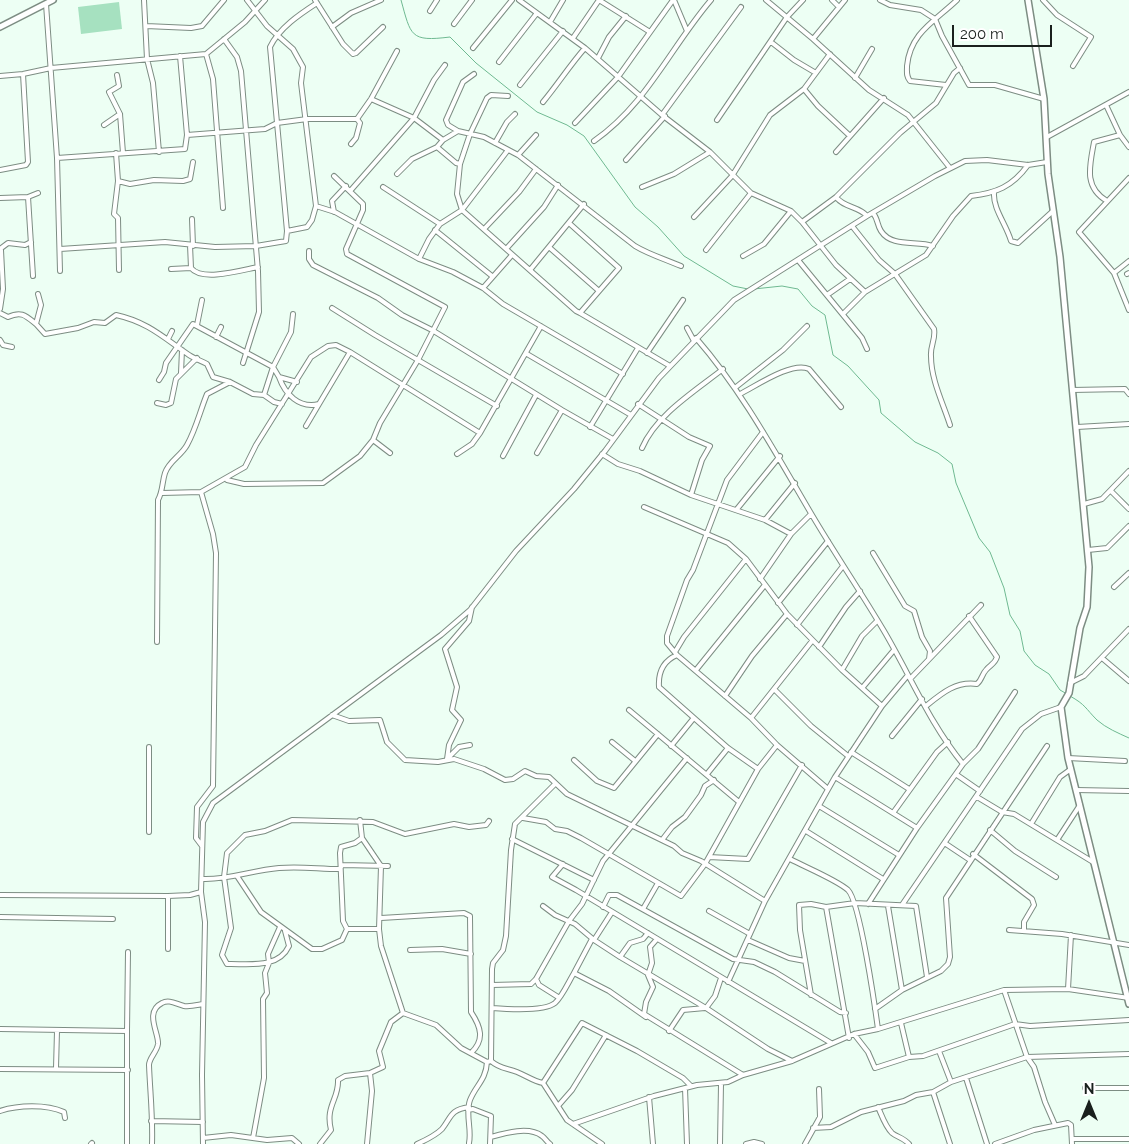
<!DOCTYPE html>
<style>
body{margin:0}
#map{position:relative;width:1129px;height:1144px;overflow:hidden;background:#edfff4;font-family:Raleway,sans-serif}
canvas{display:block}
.north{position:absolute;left:1064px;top:1079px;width:50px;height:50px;-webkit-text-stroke:4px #fff;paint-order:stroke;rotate:0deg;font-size:14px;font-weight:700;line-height:20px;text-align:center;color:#1a201d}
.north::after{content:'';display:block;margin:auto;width:18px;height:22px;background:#1a201d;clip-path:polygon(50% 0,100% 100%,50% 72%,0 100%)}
.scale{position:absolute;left:952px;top:25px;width:100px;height:22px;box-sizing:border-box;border:2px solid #1a201d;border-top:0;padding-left:6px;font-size:15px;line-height:18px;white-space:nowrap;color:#1a201d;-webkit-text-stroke:4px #fff;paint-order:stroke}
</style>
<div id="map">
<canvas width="1129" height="1144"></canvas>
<div class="north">N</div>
<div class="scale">200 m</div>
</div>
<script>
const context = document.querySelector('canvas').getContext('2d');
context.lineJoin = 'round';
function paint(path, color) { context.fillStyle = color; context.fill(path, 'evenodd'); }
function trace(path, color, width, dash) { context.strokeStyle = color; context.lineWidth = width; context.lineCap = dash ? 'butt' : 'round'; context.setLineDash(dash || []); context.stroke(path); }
paint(new Path2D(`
 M 119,2 L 122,29 L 81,34 L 78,7 Z`), '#a6e1c0');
trace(new Path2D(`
 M 401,0 C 411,36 410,42 450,37 L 476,63 L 537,112 L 567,125 L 584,136 L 635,207 L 658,227 L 684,256 L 733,286 L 748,289
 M 754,289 L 782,286 L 798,289 L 812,306 L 825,315 L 833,355 L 848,366 L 879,400 L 881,413 L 915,442 L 938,453 L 952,464 L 956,483 L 979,538 L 990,552 L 1004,588 L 1010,615 L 1020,631 L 1024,651 L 1035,665 L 1049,674 L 1060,690 L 1067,694
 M 1070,696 C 1086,705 1085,708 1097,720 C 1106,728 1118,733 1129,738`), '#6fb991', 1);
const minor = new Path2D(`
 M 144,0 L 147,59 L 153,83 L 159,152
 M 247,0 L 267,26 L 293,49 L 303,67 L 301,83 L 316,206 L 312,220 L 307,227 L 287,231
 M 315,0 L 343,44 L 353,54 L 356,53 L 383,27
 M 519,0 L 585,48 L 662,115 L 710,152 L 751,193 L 791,211 L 802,222 L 836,265 L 865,292 L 926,255 L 953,216 L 971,196 C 996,193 1012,187 1028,165
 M 599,0 L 650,32
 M 674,0 L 687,31
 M 766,0 L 813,39 L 869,90 L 908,115 L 950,168
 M 832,0 L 839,7
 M 880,0 L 890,5 L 921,10 L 935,19 L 942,36 L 969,85 L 995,85 L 1044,99
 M 1043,0 L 1057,15 L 1091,37 L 1073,66
 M 46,4 L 57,158 L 60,271
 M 430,11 L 437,0
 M 550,22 L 563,0
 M 454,24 L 472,0
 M 146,26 L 191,28 L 202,26 L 224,0
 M 332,27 L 351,13 L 381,0
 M 573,38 L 599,0
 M 224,39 L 237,57 L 241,71 L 258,271 L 259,312 L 243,363
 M 813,39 L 845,0
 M 771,42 L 794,60 L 816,73
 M 473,48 L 512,0
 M 206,54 L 213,79 L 223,208
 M 598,58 L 609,37 L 626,16
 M 499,62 L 537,13
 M 117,75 L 119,86 L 109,92 L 120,114 L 123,153
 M 0,76 L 23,74 L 51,68 L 206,54 L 245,22 L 265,0
 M 855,78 L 872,49
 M 520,85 L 563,31
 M 946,85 L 910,81 C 906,76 907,72 907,66 C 910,33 935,21 957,0
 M 804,89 L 818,106 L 850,136
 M 371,99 L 414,118 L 443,140 L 458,131 L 484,137 L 518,155 L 635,246 C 650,255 665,259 681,266
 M 543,102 C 558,84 570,65 585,48
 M 1106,105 L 1120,135 L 1129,147
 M 662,115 L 741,7
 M 357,119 L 371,99 L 397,51
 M 717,120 L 787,17 L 803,0
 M 575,123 L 618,77 L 673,0
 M 104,125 L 120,114
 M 458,131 L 448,125 L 446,120 L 463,82 L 474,74
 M 187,135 L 265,129 L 277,123 L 307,119 L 357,119
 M 1047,137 L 1129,92
 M 443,140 L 437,147 L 456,163 L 460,164 L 470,134 L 487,98 L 491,95 L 508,96
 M 594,141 C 647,104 670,48 711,0
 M 495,143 L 507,122 L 515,114
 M 351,144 L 356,138 L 360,123 L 357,119
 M 836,152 L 884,98
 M 116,153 L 118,181 L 114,214 L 118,218 L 119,270
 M 518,155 L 536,135
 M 57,158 L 185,149 L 187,135 L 180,56
 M 626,160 L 665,116
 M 460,164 L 457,194 L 462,210 L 576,311 L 580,313 L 619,268 L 569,223
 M 0,170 L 26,165 L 28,162 L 23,74
 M 397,174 L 412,159 L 437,147
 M 1129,178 L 1079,232 L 1114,273 L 1129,310
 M 118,181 L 130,184 L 154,180 L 183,181 L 190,179 L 193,162
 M 383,187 L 440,224
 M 642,187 L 674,174 L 710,152
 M 351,190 L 414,118 L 434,80 L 445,65
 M 994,193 C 993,209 1006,224 1011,241 L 1018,243 L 1053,211
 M 28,197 L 33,276
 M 836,197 C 844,208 859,206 867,216
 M 0,198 L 28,197 L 38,193
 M 1107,201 C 1083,187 1090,165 1094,142 L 1120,135
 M 316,206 L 335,212 L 419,259 L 453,272 L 483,288 L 503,304 L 623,374
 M 334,212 L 332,201 L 346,186
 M 873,213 C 878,219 877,225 881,231 C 892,248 917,240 933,246
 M 694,217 L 732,176 L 770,115 L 804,89 L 830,54
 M 192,219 L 193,246
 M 802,222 L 836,197 L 900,133 L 936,103 L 954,73 L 960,68
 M 852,226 L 879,260 L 895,274 L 934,329 C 936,339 930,346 931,356 C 931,380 943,403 950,425
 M 485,228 L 519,192 L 536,169
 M 435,230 L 492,276
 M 190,245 L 191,268 C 202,282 242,270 258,267
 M 550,248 L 599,291
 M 0,249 L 8,243 L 25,245 L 31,242
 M 60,249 L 165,242 L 215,247 L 256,246 L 286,241 L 287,231 L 270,47 C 279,28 300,14 317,3
 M 506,249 L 544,207 L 558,185
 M 706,250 L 751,193
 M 309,251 L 309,259 L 313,265 L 378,298 L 402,315 L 432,330 L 562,410 L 613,439
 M 743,256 L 764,244 L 791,211
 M 419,259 L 429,239 L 440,224 L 462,210 L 508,150
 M 798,260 L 862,338 L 867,349
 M 171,269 L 191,268
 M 530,270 L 584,204
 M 1114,273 L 1129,261
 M 1127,274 L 1129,273
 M 483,288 L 512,255
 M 38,294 L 41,305 L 36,324 L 45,334 L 78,328 L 94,322 L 105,323 L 116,315 C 148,322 164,338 189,355 C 195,359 202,361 207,364 L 213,377 L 230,382 L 253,394 L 264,395 L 274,402 L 282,404
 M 827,295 L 850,279
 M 332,308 L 375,335 L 497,406
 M 0,309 L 3,289 L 1,250
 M 0,313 L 8,317 C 21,311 25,315 36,324
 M 580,313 L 670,366
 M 843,314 L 865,292
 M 197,325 L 202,300
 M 687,328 L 694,341
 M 216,337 L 221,327
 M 696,338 C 743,392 776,454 812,515 C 835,554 861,592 884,631 C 910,675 930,724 963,764
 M 168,339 L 172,331
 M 0,340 L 3,345 L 12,347
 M 647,353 L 683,300
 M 527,354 L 631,415
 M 181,373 L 182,350
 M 279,377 C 285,394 299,409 319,404 L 350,352
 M 159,380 L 164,372 L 166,363 L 193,324 L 273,367 L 279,377 L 297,382
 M 736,387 L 783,350 L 807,326
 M 1072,390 L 1125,389 L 1129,394
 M 740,394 C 756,386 792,361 809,369 L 841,407
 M 264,395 L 273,367 L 291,332 L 293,314
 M 157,403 L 166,405 L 171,403 L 176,379 L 197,358
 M 638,404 L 689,437 L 710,446 L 702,460 L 691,495
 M 306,426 L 319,404
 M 590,427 L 638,348
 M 1077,427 L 1129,424
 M 763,432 L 727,480 L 693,570 L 687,580 L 667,636 L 667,643 L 677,655 L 751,718 L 777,745 L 828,789
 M 373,440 L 390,453
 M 642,448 C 656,415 695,391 723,369
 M 537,453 L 562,410
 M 457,454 L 472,444 L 480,433 L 541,326
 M 602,454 L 618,464 L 640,471 L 691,495 L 765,520 L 791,534
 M 503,456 L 536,395
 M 227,480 L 244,484 L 323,483 L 360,456 L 373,440 L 380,423 L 418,360 L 445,307 L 347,254 L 346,249 L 363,210 L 363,204 L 334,176
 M 1111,491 L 1129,509
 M 162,493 L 201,492
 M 1084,504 L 1102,499 L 1129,471
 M 644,507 L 728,543 L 746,559 L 787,614 L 842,670 L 882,706
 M 737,509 L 780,456
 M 765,520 L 795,483
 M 1088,550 L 1107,548 L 1129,526
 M 873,553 L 905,606 L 914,611 L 922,637 L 930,651 L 929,659
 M 760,579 L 791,534 L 811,514
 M 1114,587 L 1129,573
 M 778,603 L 828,541
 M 797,625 L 843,566
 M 157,642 L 158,500 C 163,491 162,482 165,473 C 169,461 181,456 187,445 C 196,429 200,411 207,394 L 230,382
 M 819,647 L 846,607 L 860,591
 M 675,652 L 684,637 L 746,559
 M 677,655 C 663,661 658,672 659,687 L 728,748 L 758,769
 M 1102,658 L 1129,681
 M 696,670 L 764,586
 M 842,670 L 862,636 L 877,621
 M 911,678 L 981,605
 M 1070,683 L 1084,676 L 1129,629
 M 863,687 L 894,650
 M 774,689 L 811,726 L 848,756
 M 725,696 L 752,656 L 787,614
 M 926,706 C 942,693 956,681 977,684 C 982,680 982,674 986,670 C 990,665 995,664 997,657 L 969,616
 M 629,710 L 739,802
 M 332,715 L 349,721 L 380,720 L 387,742 L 405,760 L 438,762 L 454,759 L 484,769 L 505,780 L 513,779 L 525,771 L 536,776 L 549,777 L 567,794 L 674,846 L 682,853 L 701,861 L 765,901
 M 751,718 L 812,641
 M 892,736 L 922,699
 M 612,742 L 634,760
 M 671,746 L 693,719
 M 149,747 L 149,832
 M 851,752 L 909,789
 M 1068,758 L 1125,761
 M 447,759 L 449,745 L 461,720 L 452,710 L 457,687 L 445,649 L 469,621 L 472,607
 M 447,759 L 459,747 L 470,745
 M 574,760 L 597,781 L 614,788 L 658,734
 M 707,774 L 728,748
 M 957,775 L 980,791
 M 835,777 L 917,828
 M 1076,790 L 1129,791
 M 977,797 L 1002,812 L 1014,814 L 1093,862
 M 819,806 L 899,855
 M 893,813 L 937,752 L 948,742
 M 523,818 L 546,822 L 555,829 L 567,831 L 581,838 L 681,896 L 705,864 L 758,769 L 777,745
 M 360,820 L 362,838 L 381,866 L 379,929 L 381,946 L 403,1013
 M 1031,824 L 1060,777 L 1071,769
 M 990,830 L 1015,851 L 1056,877
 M 806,831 L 883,879
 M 512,839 L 594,880
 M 662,840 L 672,827 L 685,817 L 701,795 L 705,786 L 714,780
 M 1057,840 L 1080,805
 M 946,844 L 970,860
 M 202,846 L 196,838 L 197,807 L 213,786 L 216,553 L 213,534 L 201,492 L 245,467 L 256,445 L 311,357 L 328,346 L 336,345 L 350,352 L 480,433
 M 973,854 L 1032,899 L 1034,905 L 1024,922 L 1024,930
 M 709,857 L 748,859 L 802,765
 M 790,859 C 805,867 837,880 848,890 C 860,902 875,1007 878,1029
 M 563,864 L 552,877 L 576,890 L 831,1043
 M 237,876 L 261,912 L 312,949 L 322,949 L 342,940 L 347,929 L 379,929
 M 203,879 C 229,880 253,870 279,868 C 300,866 319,869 340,869 L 342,865 L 388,866
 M 201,892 L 205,922 L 202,1075 L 203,1144
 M 0,895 L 168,896 L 190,895 L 201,892 L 203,822 L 213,803 L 441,635 L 470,610 L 516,551 L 574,489 L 605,451 L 659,378 L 734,300 L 867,216 L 935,176 L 965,161 L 987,160 L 1028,165 L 1047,162
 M 168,896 L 168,949
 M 868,904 L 917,828 L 963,764 L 978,749 L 1015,692
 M 902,905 L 1022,729 L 1041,714 L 1061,707
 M 543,906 L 555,915 L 575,924 L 594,940 L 620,957 L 706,1008 L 768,1049 L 792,1061
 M 888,906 L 902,990
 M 603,907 L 609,895 L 617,895 L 733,959 L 754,962 L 775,972 L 840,1012 L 846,1013
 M 826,907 L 849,1038
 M 643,909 L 658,883
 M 709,911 L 750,934
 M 0,917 L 113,919
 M 381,918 L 464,913 L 470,916 L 471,1012 C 481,1027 485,1040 471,1053
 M 347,929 L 343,921 L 340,853 L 341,847 L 355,843 L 362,838
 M 1009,930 L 1062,934 L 1129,945
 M 285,931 L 289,946 C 279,968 251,964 231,964 L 227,964 L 222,955 L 231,928 L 224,877 L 227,853 L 245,835 L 265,831 L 292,820 L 373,822 L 405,834 L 454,824 L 469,827 L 486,825 L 489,821
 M 592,939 L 574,973 L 609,991 L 646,1017
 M 657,939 L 650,947 L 652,963 L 648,975 L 653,987 L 646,1002 L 644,1014 L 743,1075
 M 594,940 L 612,912
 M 748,940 L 789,958 L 805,961
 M 410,950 L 442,949 L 471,954
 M 620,957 L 630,943 L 643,939 L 648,933
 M 536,979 L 539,985 L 558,997
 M 728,982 L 765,901 L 835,777 L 882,706 L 908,675
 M 492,985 L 531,984 L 536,979 L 569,921 L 582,904 L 603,861 L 687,758
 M 1068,989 L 1071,935
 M 1004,990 L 1027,1057 L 1034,1067 L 1045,1102 L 1055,1125
 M 811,995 L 800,930 L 799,905 L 811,904 L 826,907 L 855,903 L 916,906 L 927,977
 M 492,1008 C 505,1009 544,1012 555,1003 C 562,997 569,981 574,973
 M 706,1008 L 715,996 L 721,978
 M 875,1009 L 902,990 L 941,971 L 948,964 L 950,957 L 946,898 L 1047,746
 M 901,1023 L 909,1057
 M 0,1029 L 127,1031 L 128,952
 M 127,1031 L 127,1144
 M 669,1031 L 683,1010 L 705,1008
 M 854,1034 L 868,1052 L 875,1068 L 909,1057 L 923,1056 L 1015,1024 L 1030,1026 L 1129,1020
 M 939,1051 L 951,1082
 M 491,1061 C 500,1069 507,1068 517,1072 C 527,1076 533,1081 543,1083 L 567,1120 L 602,1144
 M 56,1068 L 57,1031
 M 0,1069 L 128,1070
 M 966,1078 L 987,1144
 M 543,1083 L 582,1023 L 637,1051 L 683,1078 L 691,1086
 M 685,1088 L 687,1144
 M 1085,1088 L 1129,1088
 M 933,1092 L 950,1144
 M 649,1097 L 653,1144
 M 558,1106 L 572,1090 L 606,1035
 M 878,1107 C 882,1116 885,1126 892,1133 C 897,1137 904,1138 909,1144
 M 468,1110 L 473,1109 L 491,1116 L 490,1144
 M 0,1111 C 18,1105 46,1104 64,1112 L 65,1118
 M 151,1121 L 203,1122
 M 573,1124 L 654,1096 L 697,1085 L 728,1082 L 743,1075 L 792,1061 L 854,1034 L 878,1029 L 1004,990 L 1068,989 L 1129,998
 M 813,1128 L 831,1127 L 861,1112 L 904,1101 L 916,1095 L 933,1092 L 951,1082 L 1027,1057 L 1129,1054
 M 491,1137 C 505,1133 529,1126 542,1136 C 545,1138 547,1142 550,1144
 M 203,1138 L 231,1135 L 267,1140 L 292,1138 L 299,1144
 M 253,1138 L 264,1078 L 263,999 L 267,993 L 265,973 L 269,963 L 268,954 L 280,927
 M 1072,1139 L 1129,1139
 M 469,1143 C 472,1129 465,1114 470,1100 C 476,1085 486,1080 487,1062
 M 91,1144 L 92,1143
 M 152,1144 C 153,1117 150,1091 149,1065 C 149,1058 157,1052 158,1044 C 159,1033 144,1012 162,1003 C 169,999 176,1004 184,1006 C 190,1007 197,1005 203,1004
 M 320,1144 L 331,1130 C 325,1106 339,1099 338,1080 L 345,1076 L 370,1073
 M 367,1144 L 372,1091 L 370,1073 L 383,1067 L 379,1051 L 391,1022 L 403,1013 L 436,1025 L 461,1048 L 487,1062 L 491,1061 L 492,969 L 493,963 L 503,950 L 506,936 L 511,850 L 515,824 L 555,784
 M 417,1144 C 426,1140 435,1136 442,1129 C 452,1116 450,1110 469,1107
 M 720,1144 L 721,1084
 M 746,1144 L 754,1142 L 762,1144
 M 805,1144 L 820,1117 L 819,1089
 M 995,1144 L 1034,1130 L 1068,1123 L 1071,1125 L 1072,1144`);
const tertiary = new Path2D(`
 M 1028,0 L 1044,99 L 1048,174 L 1060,257 L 1089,567 L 1087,607 L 1080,628 L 1069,693 L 1061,707 L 1068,758 L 1129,1004
 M 0,27 L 53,0`);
trace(minor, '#7d8d83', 6);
trace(tertiary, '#7d8d83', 8);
trace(minor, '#fff', 4);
trace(tertiary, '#fff', 5);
</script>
